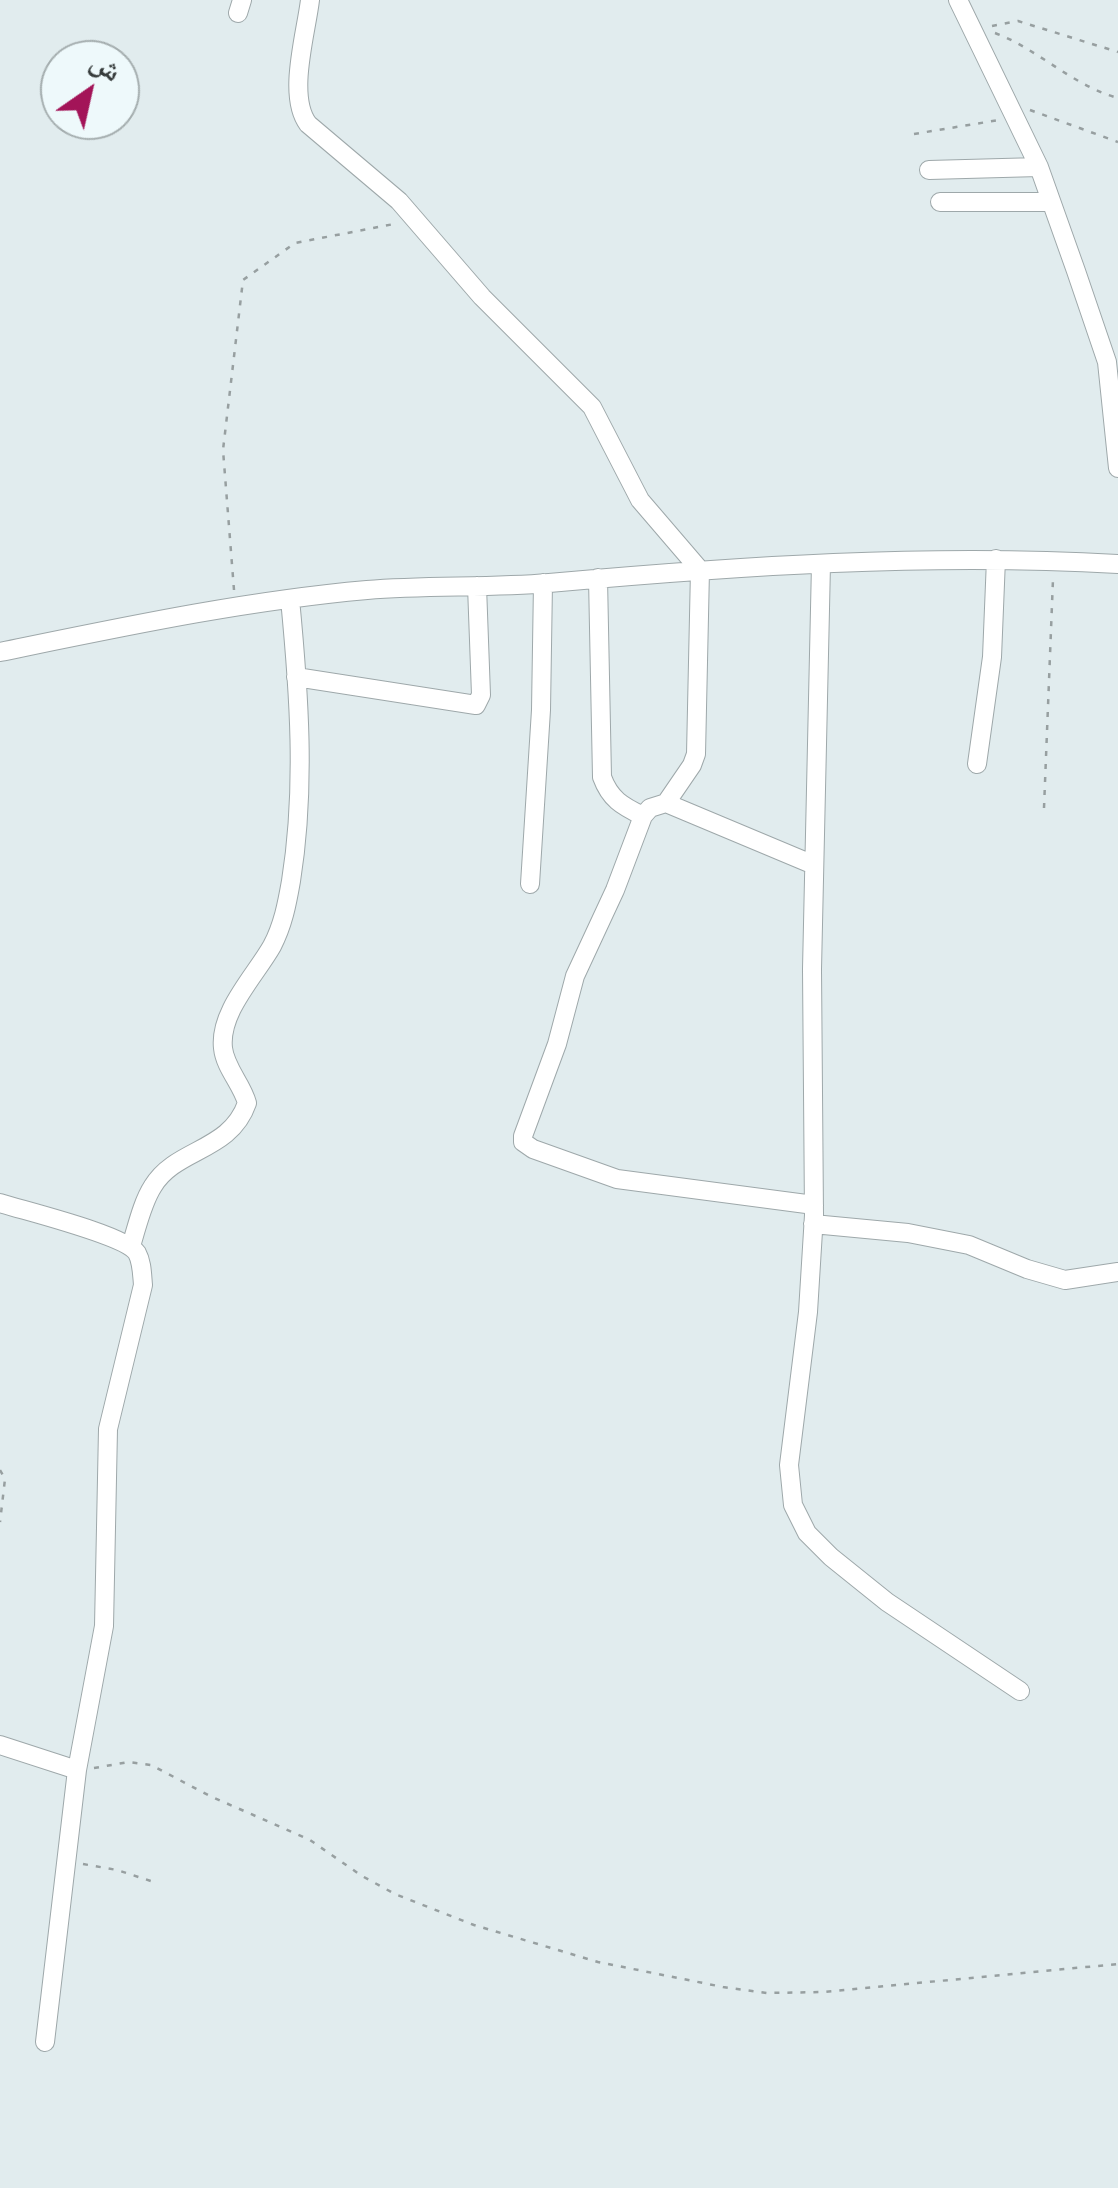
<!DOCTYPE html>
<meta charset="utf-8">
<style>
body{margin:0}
#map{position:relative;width:1118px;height:2188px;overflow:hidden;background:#e1ecee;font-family:Signika,"Noto Naskh Arabic",sans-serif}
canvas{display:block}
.north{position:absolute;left:40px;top:40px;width:100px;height:100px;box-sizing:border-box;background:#eef9fb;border:2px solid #a4adae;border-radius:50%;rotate:34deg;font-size:28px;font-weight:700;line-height:40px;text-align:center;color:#363b3b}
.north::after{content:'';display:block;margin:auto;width:35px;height:45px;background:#a31458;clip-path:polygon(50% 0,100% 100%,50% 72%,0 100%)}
</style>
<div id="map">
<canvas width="1118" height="2188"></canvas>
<div class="north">ش</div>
</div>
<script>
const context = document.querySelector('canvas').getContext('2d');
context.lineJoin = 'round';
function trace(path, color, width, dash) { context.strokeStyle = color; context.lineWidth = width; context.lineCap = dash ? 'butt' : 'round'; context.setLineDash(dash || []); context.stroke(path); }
const minor = new Path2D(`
 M 310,0 C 306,34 287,96 308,124 L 399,201 L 482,297 L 592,407 L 640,500 L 700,570 L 696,754 L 692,765 L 666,803
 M 958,0 L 1039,167 L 1076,271 L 1107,362 L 1118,468
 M 238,13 L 242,0
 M 929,170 L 1039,167
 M 940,202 L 1051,202
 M 821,564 L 812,969 L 814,1215 L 808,1312 L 789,1465 L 793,1505 L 807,1533 L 831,1557 L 887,1602 L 1020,1691
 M 598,578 L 602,777 C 610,799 622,806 643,816
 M 0,652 C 122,627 243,601 367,590 C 427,585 489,588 549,583 C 739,566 928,553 1118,564
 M 296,677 L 476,705 L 481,695 L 477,586
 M 977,764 L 992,657 L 996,559
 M 530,884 L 541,710 L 543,583
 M 0,1203 C 25,1211 125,1235 137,1253 C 142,1262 142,1274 143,1285 L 108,1429 L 104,1626 L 77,1770 L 0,1745
 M 814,1205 L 617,1179 L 533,1149 L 523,1142 L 523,1136 L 557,1044 L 575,976 L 615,890 L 643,816 L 650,808 L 666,803 L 814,865
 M 813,1224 L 908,1233 L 969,1245 L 1027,1269 L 1065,1280 L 1118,1272
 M 131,1246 C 137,1227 142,1203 153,1186 C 176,1148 230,1152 247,1103 C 242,1084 225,1068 223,1048 C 219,1012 255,976 272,946 C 283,925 287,904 291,881 C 306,788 299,692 290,599
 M 45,2042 L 77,1770`);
trace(minor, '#9ea8aa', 20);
trace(new Path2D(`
 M 992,26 L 1018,21 L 1118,52
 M 995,33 C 1038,49 1073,86 1118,98
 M 1030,110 L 1118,142
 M 914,134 L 999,120
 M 234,590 L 223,450 L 243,280 L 295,243 L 394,224
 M 1044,808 L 1053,579
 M 0,1470 L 5,1479 L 0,1522
 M 94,1768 L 129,1762 L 151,1765 L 210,1796 L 310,1840 L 362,1876 L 395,1894 L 474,1925 L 598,1962 L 723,1987 L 767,1993 L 823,1992 L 1118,1964
 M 83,1864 L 117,1870 L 157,1883`), '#979fa0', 2.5, [5, 8]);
trace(minor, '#fff', 18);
</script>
